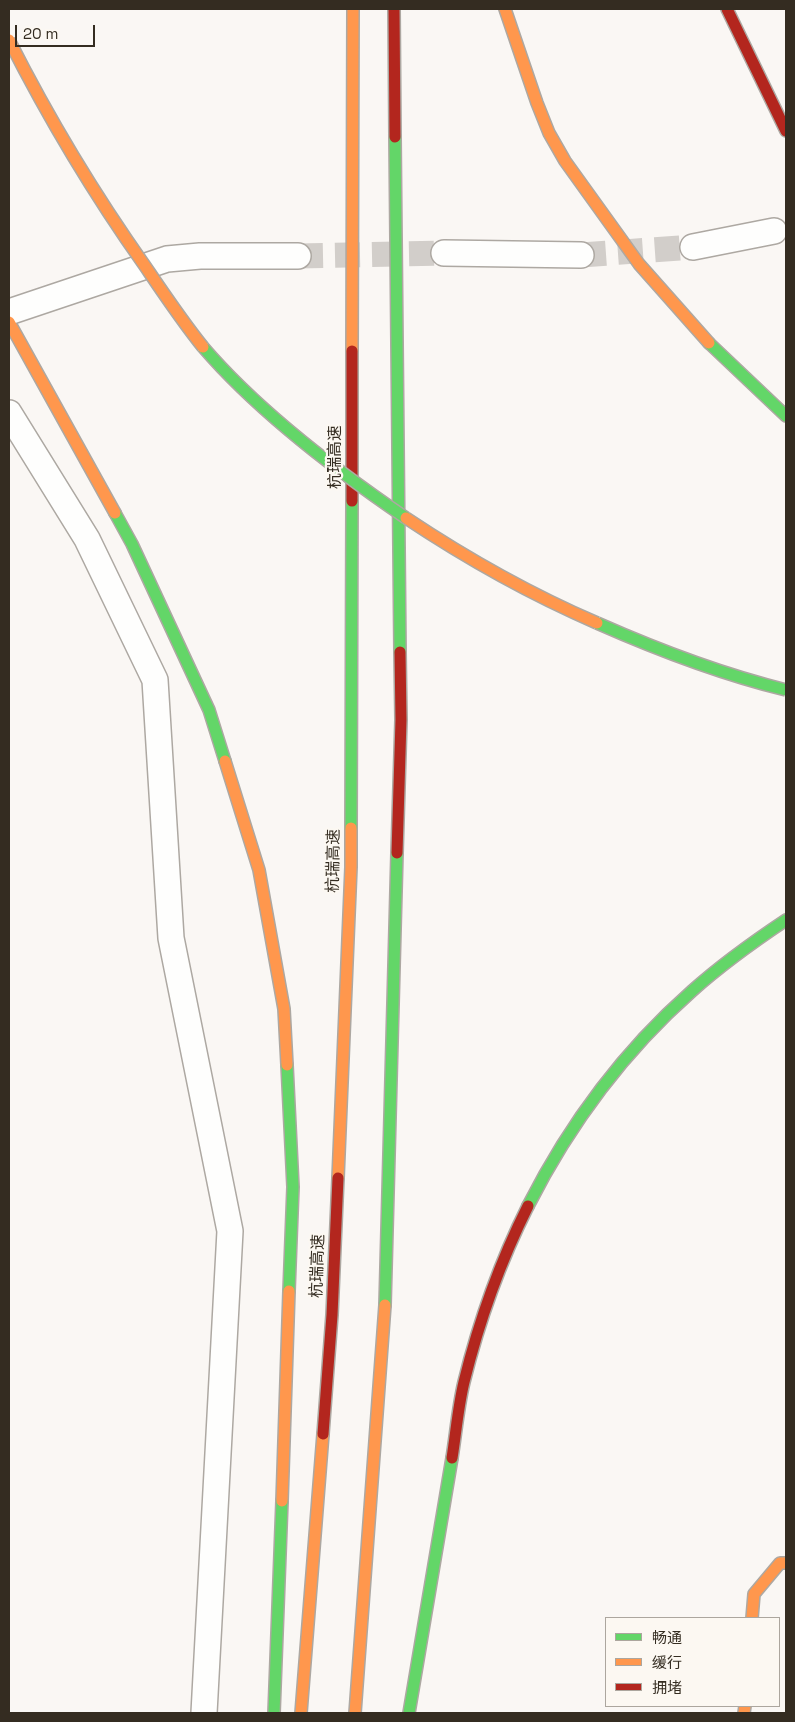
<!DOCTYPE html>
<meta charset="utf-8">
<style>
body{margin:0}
#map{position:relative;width:795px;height:1722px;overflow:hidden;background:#faf7f4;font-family:"Space Grotesk","Noto Sans SC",sans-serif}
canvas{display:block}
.frame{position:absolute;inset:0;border:10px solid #342c21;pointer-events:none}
.legend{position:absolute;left:605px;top:1617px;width:175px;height:90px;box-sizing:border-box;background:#fcf8f2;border:1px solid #aca69e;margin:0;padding:6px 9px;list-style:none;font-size:15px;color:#342c21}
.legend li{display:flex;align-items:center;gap:10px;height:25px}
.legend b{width:25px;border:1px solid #aca69e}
.scale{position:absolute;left:15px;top:25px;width:80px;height:22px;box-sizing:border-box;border:2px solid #342c21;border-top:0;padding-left:6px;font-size:15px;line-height:18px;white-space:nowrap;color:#342c21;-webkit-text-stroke:4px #fcf8f2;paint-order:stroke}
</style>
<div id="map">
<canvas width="795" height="1722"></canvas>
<div class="frame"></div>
<ul class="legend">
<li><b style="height:6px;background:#63d668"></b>畅通</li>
<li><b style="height:6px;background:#ff974d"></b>缓行</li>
<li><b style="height:6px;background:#b3261e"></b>拥堵</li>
</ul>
<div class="scale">20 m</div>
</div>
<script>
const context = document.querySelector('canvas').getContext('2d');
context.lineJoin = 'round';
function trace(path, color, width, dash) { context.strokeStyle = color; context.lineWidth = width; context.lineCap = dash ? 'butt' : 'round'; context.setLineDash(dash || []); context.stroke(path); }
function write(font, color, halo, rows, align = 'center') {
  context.font = font + ' "Space Grotesk","Noto Sans SC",sans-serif'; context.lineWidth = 4.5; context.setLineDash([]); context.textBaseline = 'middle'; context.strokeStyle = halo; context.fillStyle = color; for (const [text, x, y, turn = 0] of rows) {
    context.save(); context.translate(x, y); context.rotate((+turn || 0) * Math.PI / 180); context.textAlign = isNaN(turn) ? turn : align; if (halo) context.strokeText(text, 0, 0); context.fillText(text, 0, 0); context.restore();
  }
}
trace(new Path2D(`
 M 581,255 L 693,247
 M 298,256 L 444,253`), '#d2ceca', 25, [25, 12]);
const street = new Path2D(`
 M 693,247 L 774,231
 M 444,253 L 581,255
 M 9,312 L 167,259 L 200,256 L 298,256
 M 9,413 L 87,539 L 155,680 L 171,938 L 230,1231 L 204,1713`);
const fast = new Path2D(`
 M 395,137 L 400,652
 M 709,343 L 786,416
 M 115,513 L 132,544 L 209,710 L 225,761
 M 351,828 L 352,501
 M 287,1065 L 293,1187 L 289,1291
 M 528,1206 C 569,1125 624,1051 692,991 C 721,965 753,942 786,920
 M 385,1305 L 397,853
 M 274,1713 L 282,1501
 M 409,1713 L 452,1458`);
const slow = new Path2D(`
 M 505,9 L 537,103 L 549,133 L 565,161 L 639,264 L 709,343
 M 9,322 L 115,513
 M 352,351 L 353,9
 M 225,761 L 259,870 L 284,1009 L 287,1065
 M 338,1178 L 351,867 L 351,828
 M 282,1501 L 289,1291
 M 752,1618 L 754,1594 L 780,1563 L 786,1563
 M 301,1713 L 323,1434
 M 355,1713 L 385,1305
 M 744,1713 L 745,1706`);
const jam = new Path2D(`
 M 394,9 L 395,137
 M 727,9 L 786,131
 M 352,501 L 352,351
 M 397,853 L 401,720 L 400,652
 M 323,1434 L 332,1315 L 338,1178
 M 452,1458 C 456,1433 458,1407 464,1382 C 479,1321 500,1262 528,1206`);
trace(street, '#ada8a2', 28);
trace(fast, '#ada8a2', 14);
trace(slow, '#ada8a2', 14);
trace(jam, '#ada8a2', 14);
trace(street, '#fefefd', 25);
trace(fast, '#63d668', 11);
trace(slow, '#ff974d', 11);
trace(jam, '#b3261e', 11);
const fastBridge = new Path2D(`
 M 203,347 C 257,410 337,471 406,518
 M 597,623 C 658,650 721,674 786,690`);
const slowBridge = new Path2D(`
 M 9,40 C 49,119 94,194 145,266 C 164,294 182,321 203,347
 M 406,518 C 466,558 530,594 597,623`);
trace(fastBridge, '#ada8a2', 14, []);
trace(slowBridge, '#ada8a2', 14, []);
trace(fastBridge, '#63d668', 11);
trace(slowBridge, '#ff974d', 11);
write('16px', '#342c21', '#fcf8f2', [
 ["杭瑞高速",336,457,-90],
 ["杭瑞高速",334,861,-89],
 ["杭瑞高速",318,1266,-88]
]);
</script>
